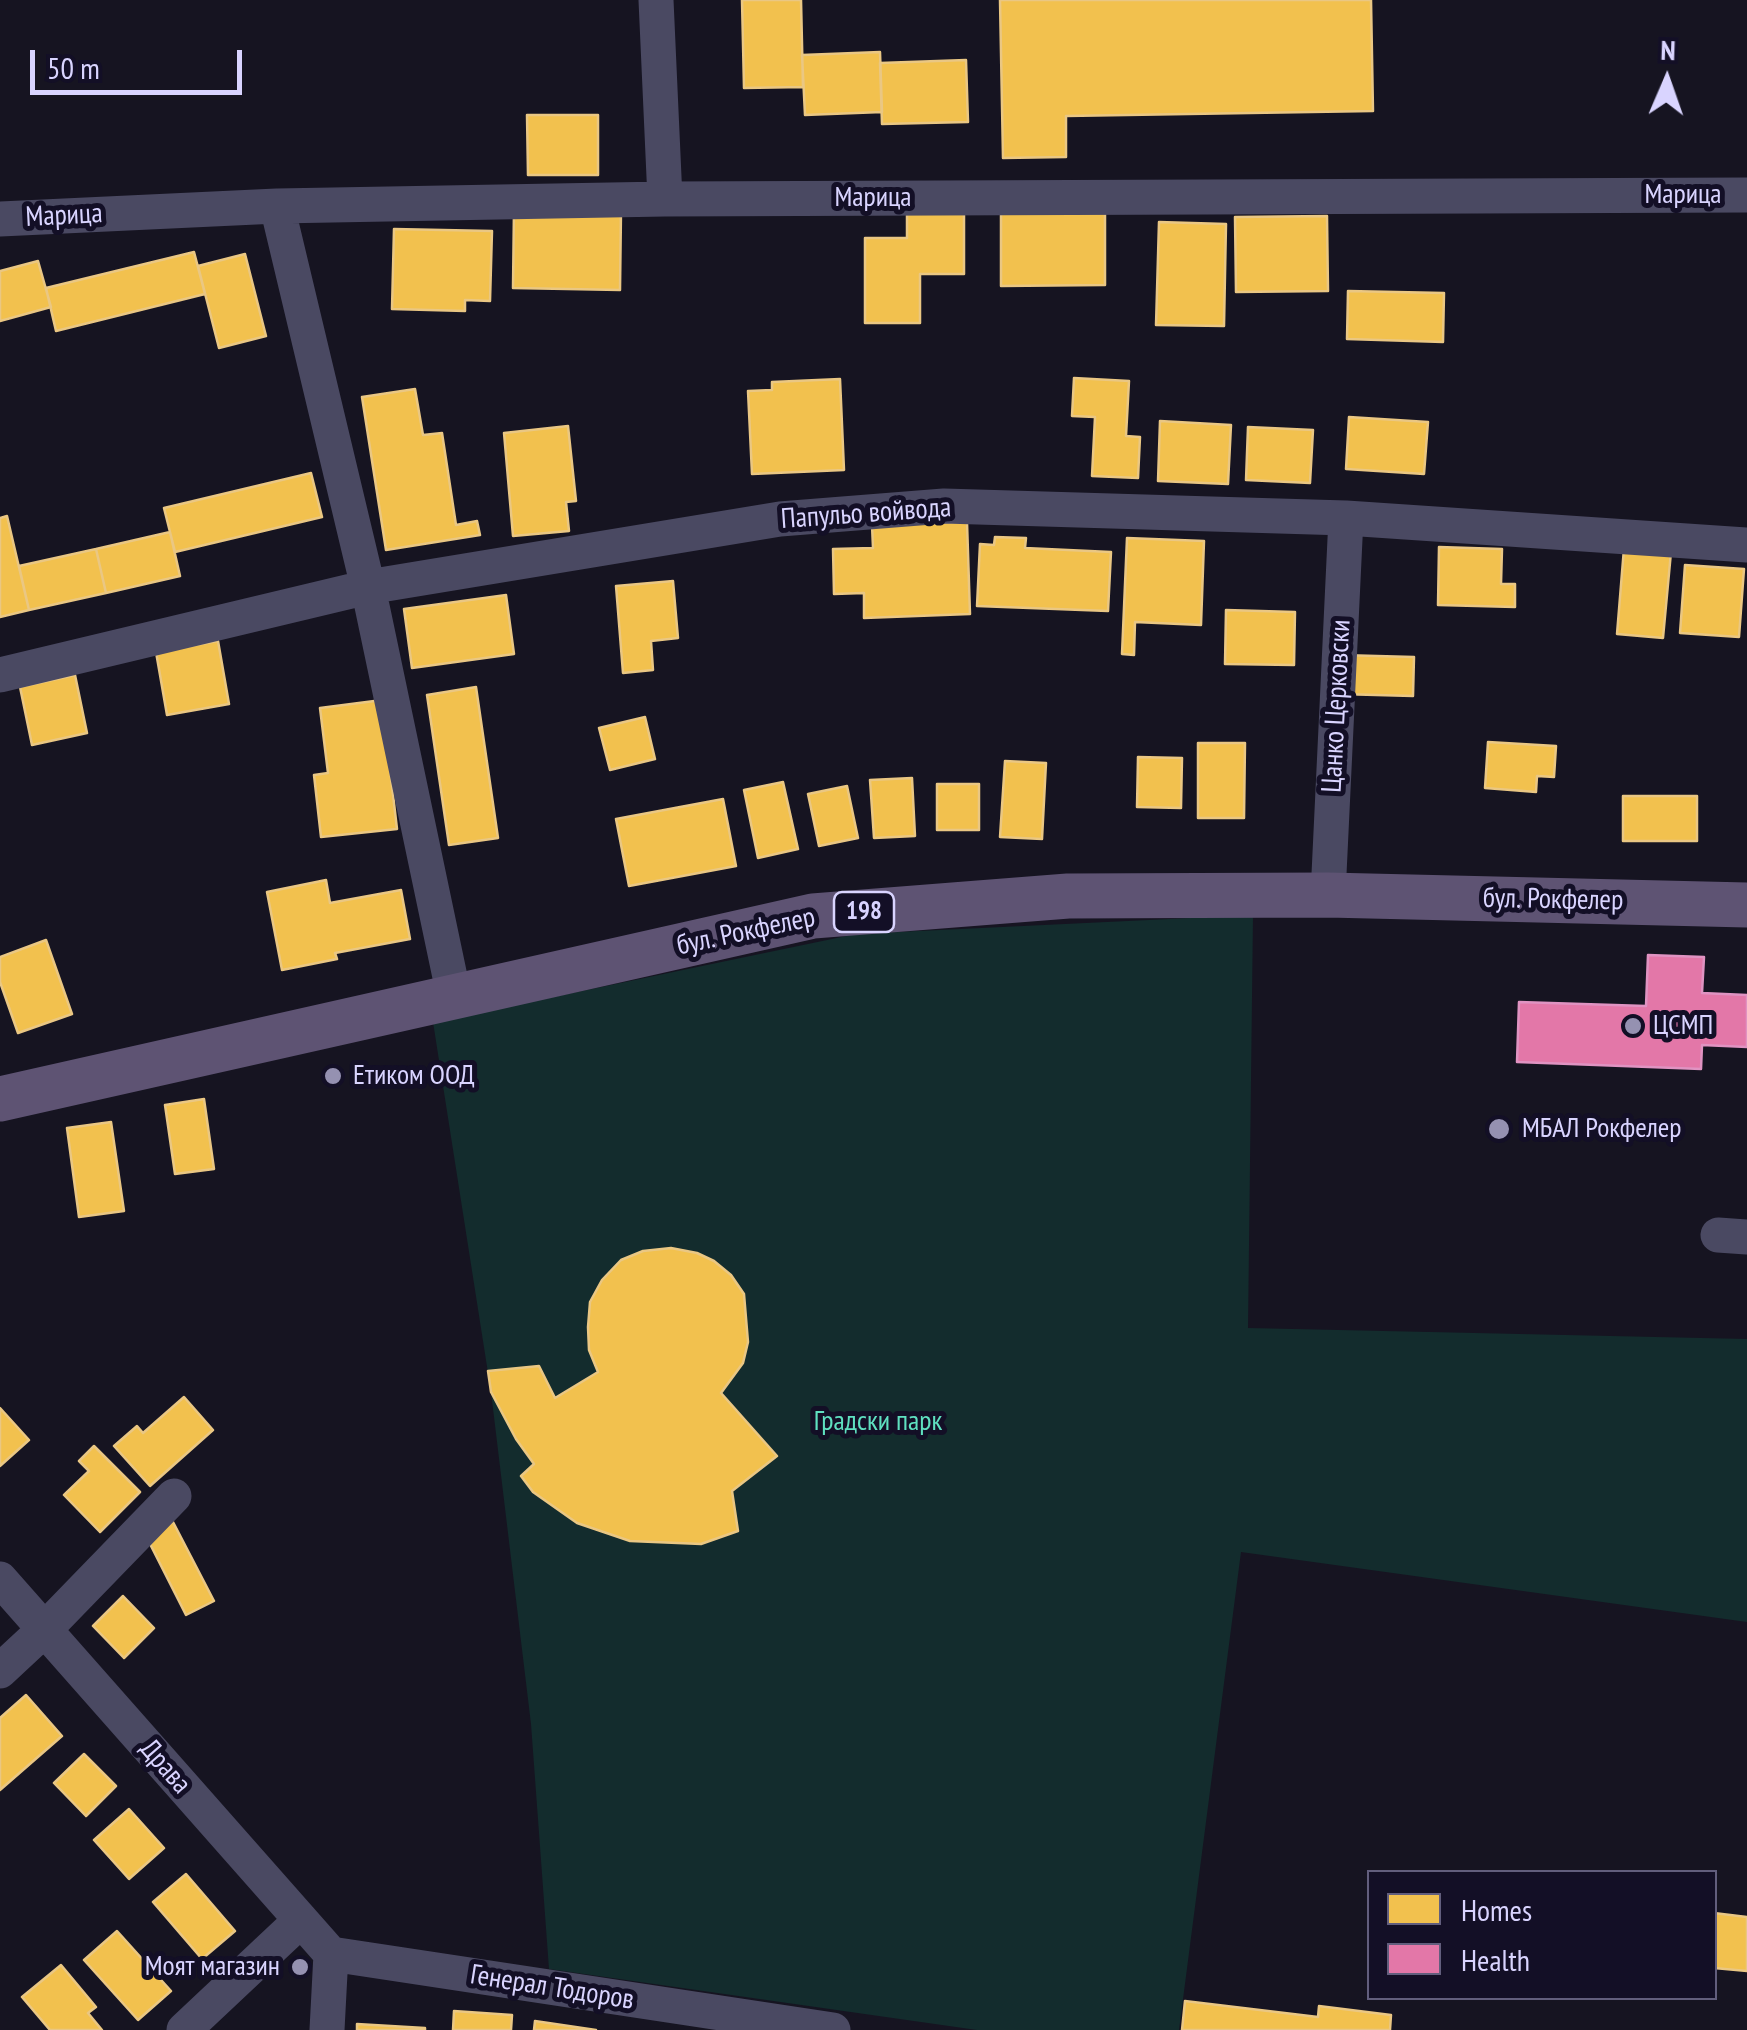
<!DOCTYPE html>
<meta charset="utf-8">
<style>
body{margin:0}
#map{position:relative;width:1747px;height:2030px;overflow:hidden;background:#161421;font-family:"PT Sans Narrow",sans-serif}
canvas{display:block}
.legend{position:absolute;left:1367px;top:1870px;width:350px;height:130px;box-sizing:border-box;background:#130f26;border:2px solid #625e7d;margin:0;padding:12px 18px;list-style:none;font-size:30px;color:#d9d4ff}
.legend li{display:flex;align-items:center;gap:20px;height:50px}
.legend b{width:50px;border:2px solid #625e7d}
.north{position:absolute;left:1617px;top:30px;width:100px;height:100px;-webkit-text-stroke:8px #130f26;paint-order:stroke;rotate:2deg;font-size:28px;font-weight:700;line-height:40px;text-align:center;color:#d9d4ff}
.north::after{content:'';display:block;margin:auto;width:35px;height:45px;background:#d9d4ff;clip-path:polygon(50% 0,100% 100%,50% 72%,0 100%)}
.scale{position:absolute;left:30px;top:50px;width:212px;height:45px;box-sizing:border-box;border:5px solid #d9d4ff;border-top:0;padding-left:12px;font-size:30px;line-height:35px;white-space:nowrap;color:#d9d4ff;-webkit-text-stroke:8px #130f26;paint-order:stroke}
</style>
<div id="map">
<canvas width="1747" height="2030"></canvas>
<ul class="legend">
<li><b style="height:28px;background:#f2c14e"></b>Homes</li>
<li><b style="height:28px;background:#e377a8"></b>Health</li>
</ul>
<div class="north">N</div>
<div class="scale">50 m</div>
</div>
<script>
const context = document.querySelector('canvas').getContext('2d');
context.lineJoin = 'round';
function paint(path, color) { context.fillStyle = color; context.fill(path, 'evenodd'); }
function trace(path, color, width, dash) { context.strokeStyle = color; context.lineWidth = width; context.lineCap = dash ? 'butt' : 'round'; context.setLineDash(dash || []); context.stroke(path); }
function write(font, color, halo, rows, align = 'center') {
  context.font = font + ' "PT Sans Narrow",sans-serif'; context.lineWidth = 10; context.setLineDash([]); context.textBaseline = 'middle'; context.strokeStyle = halo; context.fillStyle = color; for (const [text, x, y, turn = 0] of rows) {
    context.save(); context.translate(x, y); context.rotate((+turn || 0) * Math.PI / 180); context.textAlign = isNaN(turn) ? turn : align; if (halo) context.strokeText(text, 0, 0); context.fillText(text, 0, 0); context.restore();
  }
}
paint(new Path2D(`
 M 1253,915 L 1248,1328 L 1747,1339 L 1747,1622 L 1241,1552 L 1179,2030 L 977,2030 L 549,1969 L 531,1724 L 491,1392 L 433,1022 L 856,934 Z`), '#132c2d');
const homes = new Path2D(`
 M 742,0 L 801,0 L 803,87 L 744,88 Z
 M 1000,0 L 1371,0 L 1373,111 L 1066,116 L 1066,157 L 1003,158 Z
 M 880,52 L 882,112 L 805,115 L 802,55 Z
 M 966,60 L 968,122 L 882,124 L 880,63 Z
 M 527,115 L 598,115 L 598,175 L 528,175 Z
 M 1001,206 L 1105,206 L 1105,285 L 1001,286 Z
 M 514,208 L 621,211 L 620,290 L 513,288 Z
 M 907,210 L 964,210 L 964,274 L 920,274 L 920,323 L 865,323 L 865,238 L 907,238 Z
 M 1327,216 L 1328,291 L 1236,292 L 1235,217 Z
 M 1159,222 L 1226,224 L 1224,326 L 1156,325 Z
 M 394,229 L 492,231 L 490,301 L 465,300 L 465,311 L 392,309 Z
 M 194,252 L 205,294 L 56,331 L 46,288 Z
 M 245,254 L 266,336 L 219,348 L 198,266 Z
 M 38,261 L 51,307 L 0,321 L 0,271 Z
 M 1348,291 L 1444,293 L 1443,342 L 1347,339 Z
 M 1074,378 L 1129,381 L 1126,436 L 1140,437 L 1138,478 L 1092,476 L 1095,417 L 1072,416 Z
 M 840,379 L 844,470 L 752,474 L 748,391 L 772,390 L 772,382 Z
 M 415,389 L 423,435 L 442,433 L 456,525 L 477,521 L 480,535 L 386,550 L 362,397 Z
 M 1349,417 L 1428,422 L 1424,474 L 1346,469 Z
 M 1160,421 L 1231,425 L 1228,484 L 1158,481 Z
 M 568,426 L 576,501 L 566,502 L 569,531 L 513,536 L 504,433 Z
 M 1248,427 L 1313,430 L 1310,483 L 1246,480 Z
 M 311,473 L 322,517 L 175,552 L 164,508 Z
 M 7,516 L 29,610 L 0,617 L 0,518 Z
 M 967,522 L 970,614 L 864,618 L 864,593 L 834,594 L 833,549 L 873,548 L 872,525 Z
 M 170,532 L 180,576 L 106,593 L 96,549 Z
 M 995,537 L 1026,538 L 1025,548 L 1111,552 L 1108,611 L 977,606 L 980,544 L 994,545 Z
 M 1127,538 L 1204,541 L 1201,625 L 1135,622 L 1134,655 L 1122,654 Z
 M 1439,547 L 1502,549 L 1501,584 L 1515,584 L 1515,607 L 1438,605 Z
 M 1624,548 L 1671,552 L 1663,638 L 1617,634 Z
 M 96,549 L 106,593 L 29,610 L 19,566 Z
 M 1685,565 L 1744,569 L 1739,637 L 1680,633 Z
 M 673,581 L 678,638 L 651,641 L 653,670 L 623,673 L 616,586 Z
 M 506,595 L 514,654 L 412,668 L 404,609 Z
 M 1226,610 L 1295,612 L 1294,665 L 1225,664 Z
 M 218,641 L 229,704 L 167,715 L 156,652 Z
 M 1340,655 L 1414,657 L 1413,696 L 1339,694 Z
 M 75,675 L 87,733 L 32,745 L 20,687 Z
 M 476,687 L 498,838 L 449,845 L 427,695 Z
 M 382,700 L 397,829 L 321,837 L 314,775 L 328,773 L 320,708 Z
 M 645,717 L 655,759 L 610,770 L 599,728 Z
 M 1488,742 L 1556,746 L 1554,777 L 1537,776 L 1536,792 L 1485,788 Z
 M 1198,743 L 1245,743 L 1244,818 L 1198,818 Z
 M 1138,757 L 1182,758 L 1181,808 L 1137,807 Z
 M 1005,761 L 1046,763 L 1042,839 L 1000,837 Z
 M 912,778 L 915,836 L 874,838 L 870,780 Z
 M 783,782 L 798,849 L 758,858 L 744,790 Z
 M 937,784 L 979,784 L 979,830 L 937,830 Z
 M 847,786 L 858,838 L 819,846 L 808,794 Z
 M 1623,796 L 1697,796 L 1697,841 L 1623,841 Z
 M 723,799 L 736,866 L 629,886 L 616,819 Z
 M 326,880 L 330,903 L 401,890 L 410,939 L 335,953 L 337,959 L 282,970 L 267,892 Z
 M 46,940 L 72,1014 L 18,1033 L 0,982 L 0,957 Z
 M 204,1099 L 214,1169 L 175,1174 L 165,1105 Z
 M 111,1122 L 124,1211 L 79,1217 L 67,1128 Z
 M 671,1248 L 697,1253 L 714,1261 L 731,1275 L 744,1294 L 748,1342 L 743,1363 L 721,1393 L 777,1456 L 732,1491 L 738,1531 L 701,1544 L 630,1541 L 577,1523 L 533,1492 L 521,1476 L 534,1464 L 516,1439 L 491,1392 L 488,1371 L 539,1366 L 555,1398 L 598,1372 L 589,1350 L 588,1327 L 590,1302 L 602,1280 L 621,1260 L 643,1251 Z
 M 184,1397 L 213,1430 L 150,1486 L 114,1446 L 137,1426 L 143,1433 Z
 M 0,1408 L 29,1440 L 0,1466 Z
 M 94,1446 L 140,1492 L 100,1532 L 64,1495 L 89,1471 L 79,1461 Z
 M 173,1522 L 214,1601 L 186,1615 L 146,1536 Z
 M 123,1596 L 154,1628 L 124,1658 L 93,1626 Z
 M 26,1695 L 62,1736 L 0,1790 L 0,1718 Z
 M 84,1754 L 116,1786 L 86,1816 L 54,1783 Z
 M 129,1809 L 164,1848 L 129,1879 L 94,1840 Z
 M 186,1874 L 235,1931 L 202,1959 L 153,1902 Z
 M 1714,1913 L 1747,1917 L 1747,1971 L 1714,1968 Z
 M 117,1931 L 171,1991 L 138,2020 L 84,1960 Z
 M 61,1965 L 96,2007 L 88,2013 L 102,2030 L 50,2030 L 22,1997 Z
 M 1185,2001 L 1318,2017 L 1319,2006 L 1391,2015 L 1390,2030 L 1182,2030 Z
 M 454,2011 L 512,2015 L 511,2030 L 453,2030 Z
 M 535,2021 L 596,2030 L 534,2030 Z
 M 357,2024 L 425,2028 L 425,2030 L 357,2030 Z`);
paint(homes, '#f2c14e');
trace(homes, '#eac783', 2.5);
const health = new Path2D(`
 M 1648,955 L 1704,957 L 1702,993 L 1747,995 L 1747,1047 L 1702,1045 L 1701,1069 L 1517,1062 L 1519,1002 L 1646,1006 Z`);
paint(health, '#e377a8');
trace(health, '#e093c2', 2.5);
trace(new Path2D(`
 M 656,0 L 665,199
 M 277,206 L 368,587 L 454,996
 M 0,219 L 277,206 L 665,199 L 1747,195
 M 0,675 L 368,587 L 780,519 L 944,506 L 1346,518 L 1747,545
 M 1328,895 L 1346,518
 M 1718,1235 L 1747,1237
 M 0,1579 L 331,1954
 M 0,1671 L 44,1630 L 174,1496
 M 331,1954 L 833,2030
 M 184,2030 L 301,1920
 M 327,2030 L 331,1954`), '#4a4962', 35);
trace(new Path2D(`
 M 0,1099 L 813,916 L 1068,896 L 1328,895 L 1747,905`), '#5e5373', 45);
for (const [x, y, r, color] of [
 [1633,1026,10,"#9591b1"],
 [333,1076,10,"#9591b1"],
 [1499,1129,12,"#9591b1"],
 [300,1967,10,"#9591b1"]
]) { const dot = new Path2D(); dot.arc(x, y, r, 0, 2 * Math.PI); context.fillStyle = color; context.fill(dot); trace(dot, '#130f26', 4); }
for (const [x, y, w] of [
 [864,912,60]
]) { const box = new Path2D(); box.roundRect(x - w / 2, y - 20, w, 40, 8); context.fillStyle = '#130f26'; context.fill(box); trace(box, '#d9d4ff', 2.5); }
write('bold 25px', '#d9d4ff', null, [
 ["198",864,912]
]);
write('28px', '#d9d4ff', '#130f26', [
 ["Марица",1683,195],
 ["Марица",873,198],
 ["Марица",64,216,-3],
 ["Папульо войвода",866,514,-4],
 ["Цанко Церковски",1337,706,-87],
 ["бул. Рокфелер",1553,900,1],
 ["бул. Рокфелер",746,932,-12],
 ["Драва",165,1767,49],
 ["Генерал Тодоров",552,1988,9]
]);
write('28px', '#d9d4ff', '#130f26', [
 ["ЦСМП",1653,1026],
 ["Етиком ООД",353,1076],
 ["МБАЛ Рокфелер",1522,1129],
 ["Моят магазин",280,1967,"right"]
], 'left');
write('28px', '#5fe0c0', '#130f26', [
 ["Градски парк",878,1422]
]);
</script>
